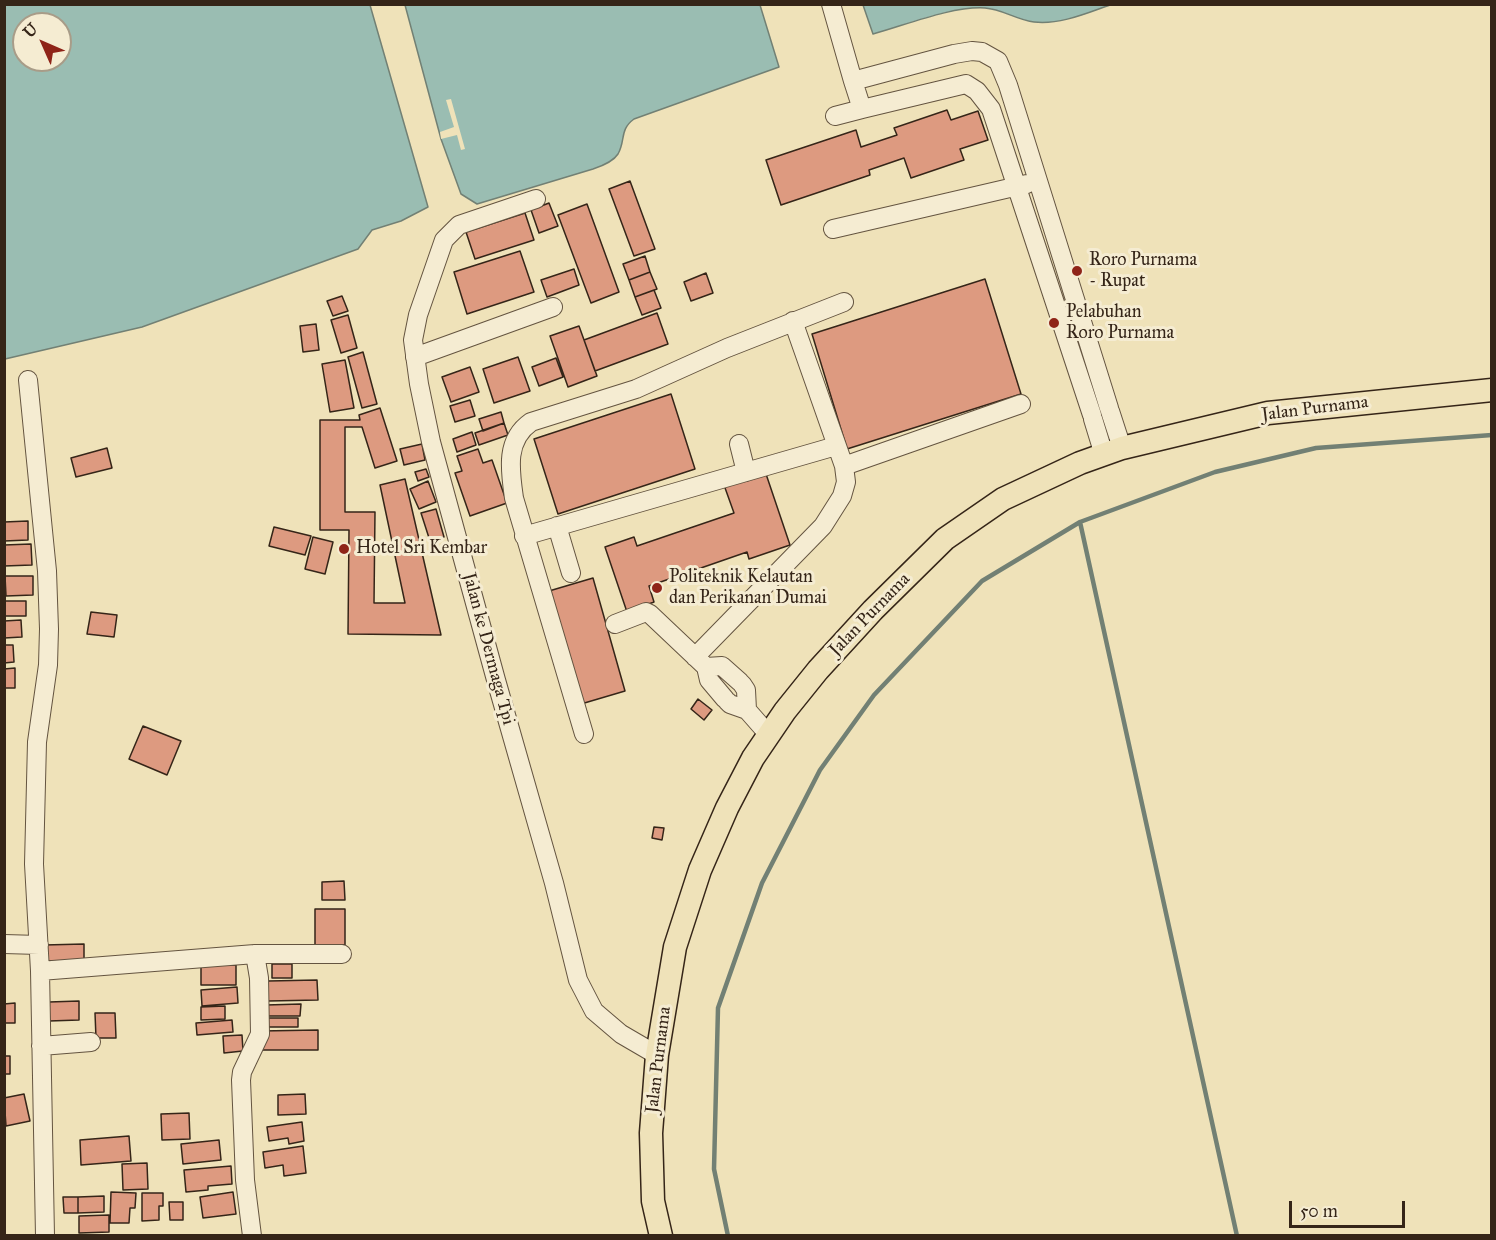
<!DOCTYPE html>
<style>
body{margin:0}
#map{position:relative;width:1496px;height:1240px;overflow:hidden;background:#efe2b9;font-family:"IM FELL Great Primer",serif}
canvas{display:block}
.frame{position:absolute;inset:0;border:6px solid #352518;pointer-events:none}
.north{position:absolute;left:12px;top:12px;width:60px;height:60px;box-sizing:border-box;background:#f5ecd2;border:2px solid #a89c88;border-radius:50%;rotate:315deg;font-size:16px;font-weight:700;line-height:24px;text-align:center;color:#352518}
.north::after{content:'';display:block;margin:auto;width:21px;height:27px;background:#8f2418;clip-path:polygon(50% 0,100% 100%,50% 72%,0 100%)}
.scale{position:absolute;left:1289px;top:1201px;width:116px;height:27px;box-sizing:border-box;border:3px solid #352518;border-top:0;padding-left:8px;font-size:18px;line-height:21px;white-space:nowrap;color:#352518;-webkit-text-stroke:4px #f5ecd2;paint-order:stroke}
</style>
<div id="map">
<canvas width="1496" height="1240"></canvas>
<div class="frame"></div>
<div class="north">U</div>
<div class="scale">50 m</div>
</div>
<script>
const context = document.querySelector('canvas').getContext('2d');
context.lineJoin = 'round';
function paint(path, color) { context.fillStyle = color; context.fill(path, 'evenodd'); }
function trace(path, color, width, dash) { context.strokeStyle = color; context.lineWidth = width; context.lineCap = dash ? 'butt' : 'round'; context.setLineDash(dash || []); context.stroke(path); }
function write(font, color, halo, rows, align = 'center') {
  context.font = font + ' "IM FELL Great Primer",serif'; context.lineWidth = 6; context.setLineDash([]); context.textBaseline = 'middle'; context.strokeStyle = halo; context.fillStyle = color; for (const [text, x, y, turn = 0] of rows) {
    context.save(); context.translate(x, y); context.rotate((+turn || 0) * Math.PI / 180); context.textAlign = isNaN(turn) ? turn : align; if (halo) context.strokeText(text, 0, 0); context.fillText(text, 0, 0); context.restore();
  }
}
const water = new Path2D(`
 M 4,5 L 370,5 L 428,207 L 401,221 L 372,230 L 358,249 L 142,327 L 5,359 ZM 24,24 L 60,24 L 60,60 L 24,60 Z
 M 405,5 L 760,5 L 779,67 L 634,119 C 619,130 626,140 618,154 C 613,162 602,166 593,169 L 477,204 L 461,194 L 441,139 Z
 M 863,5 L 863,4 L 1110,5 C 1087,13 1060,25 1034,22 C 1017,20 1002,9 985,8 C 952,6 906,25 873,34 Z`);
paint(water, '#9abdb2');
trace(water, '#728074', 1.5);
paint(new Path2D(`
 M 451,99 L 465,149 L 461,150 L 457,135 L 441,139 L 440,132 L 454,127 L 446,100 Z`), '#efe2b9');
trace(new Path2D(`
 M 1080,522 L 1237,1236
 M 728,1236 L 714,1169 L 718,1008 L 762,883 L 820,770 L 874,695 L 982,581 L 1080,522 L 1215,472 L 1316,448 L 1492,435`), '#728074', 4.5);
const building = new Path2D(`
 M 947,110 L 951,120 L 978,111 L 988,140 L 960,149 L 964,160 L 911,178 L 904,158 L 869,170 L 870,175 L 781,205 L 766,160 L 856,130 L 861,147 L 897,135 L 894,128 Z
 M 630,181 L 655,249 L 634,256 L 609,189 Z
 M 549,203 L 558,226 L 539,233 L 531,210 Z
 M 587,204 L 619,292 L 591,303 L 558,215 Z
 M 525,213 L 534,240 L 475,259 L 466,232 Z
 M 520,251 L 534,292 L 467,314 L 454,272 Z
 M 645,256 L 650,272 L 629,280 L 623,264 Z
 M 574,269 L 579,285 L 547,297 L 541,280 Z
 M 650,272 L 657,289 L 635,297 L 629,280 Z
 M 706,273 L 713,293 L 691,301 L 684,282 Z
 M 985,279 L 1021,394 L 847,449 L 812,334 Z
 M 654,290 L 661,308 L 642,315 L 635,297 Z
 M 342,296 L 348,311 L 333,316 L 327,301 Z
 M 657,313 L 668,344 L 595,371 L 584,340 Z
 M 348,315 L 357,348 L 341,353 L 331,320 Z
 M 316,324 L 319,350 L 303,352 L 300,326 Z
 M 579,326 L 597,376 L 568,387 L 550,336 Z
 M 363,352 L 377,404 L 362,408 L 348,357 Z
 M 518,357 L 530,391 L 494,403 L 483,369 Z
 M 556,358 L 563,377 L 539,386 L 532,367 Z
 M 345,360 L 354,408 L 330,412 L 322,364 Z
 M 470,367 L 479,392 L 451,402 L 442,377 Z
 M 671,394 L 695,469 L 558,514 L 534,439 Z
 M 470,400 L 475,416 L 455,422 L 450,406 Z
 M 380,408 L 397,461 L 375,468 L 362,427 L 345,427 L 345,512 L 375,512 L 374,603 L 405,603 L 380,485 L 405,479 L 441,635 L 348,634 L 349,530 L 320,530 L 320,420 L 360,420 L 359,415 Z
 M 501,412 L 504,423 L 483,431 L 479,419 Z
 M 504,423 L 508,435 L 479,445 L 475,433 Z
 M 472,432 L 476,445 L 457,452 L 453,439 Z
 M 422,444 L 425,460 L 404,465 L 400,449 Z
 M 107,448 L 112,468 L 76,477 L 71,458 Z
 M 478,449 L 483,463 L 492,460 L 507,503 L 470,516 L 455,473 L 462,471 L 457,456 Z
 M 426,469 L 429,477 L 418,481 L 415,472 Z
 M 765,471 L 790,545 L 749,559 L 747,552 L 649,586 L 654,602 L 627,612 L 605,547 L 634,537 L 637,546 L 734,513 L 724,485 Z
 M 428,481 L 436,502 L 419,509 L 410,489 Z
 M 436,509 L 444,537 L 430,541 L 421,513 Z
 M 28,521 L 28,540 L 4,541 L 4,522 Z
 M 274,527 L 311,536 L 305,555 L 269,546 Z
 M 313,537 L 333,542 L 325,574 L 305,569 Z
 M 31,544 L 32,565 L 4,566 L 4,545 Z
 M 5,576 L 33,576 L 33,595 L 6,596 Z
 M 593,578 L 625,691 L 581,704 L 549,591 Z
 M 4,601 L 26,601 L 26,616 L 4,616 Z
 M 91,612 L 117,615 L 114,637 L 87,634 Z
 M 21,620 L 22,637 L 4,638 L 4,621 Z
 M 4,645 L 13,645 L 14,662 L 4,663 Z
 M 15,668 L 15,688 L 4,688 L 4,669 Z
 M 698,699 L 712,710 L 704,720 L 691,709 Z
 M 143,726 L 181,741 L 167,775 L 129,759 Z
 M 654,827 L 664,828 L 662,840 L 652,838 Z
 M 344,881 L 345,900 L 322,900 L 322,882 Z
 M 315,909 L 345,909 L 345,945 L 315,945 Z
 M 84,944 L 84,961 L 44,961 L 44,945 Z
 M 272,964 L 292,964 L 292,978 L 272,978 Z
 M 201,965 L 236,965 L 236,985 L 201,985 Z
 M 317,980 L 318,1000 L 268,1001 L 268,981 Z
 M 237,987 L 238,1003 L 202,1006 L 201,990 Z
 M 79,1001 L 79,1020 L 49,1021 L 49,1002 Z
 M 15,1003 L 15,1023 L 4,1023 L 4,1004 Z
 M 301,1004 L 300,1016 L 266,1016 L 266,1005 Z
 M 225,1006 L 225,1019 L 201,1020 L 201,1007 Z
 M 95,1013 L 115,1013 L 116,1038 L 96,1038 Z
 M 265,1018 L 298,1018 L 298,1027 L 264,1027 Z
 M 232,1020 L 233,1032 L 197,1035 L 196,1023 Z
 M 318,1030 L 318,1050 L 261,1050 L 261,1031 Z
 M 242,1035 L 243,1051 L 224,1053 L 223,1036 Z
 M 4,1056 L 10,1056 L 10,1074 L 4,1074 Z
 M 24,1094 L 30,1121 L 6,1126 L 4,1098 Z
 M 305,1094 L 306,1114 L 278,1115 L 278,1095 Z
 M 189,1113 L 190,1139 L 162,1140 L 161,1114 Z
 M 302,1122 L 304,1141 L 289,1144 L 288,1138 L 269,1141 L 267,1127 Z
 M 129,1136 L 131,1161 L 81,1165 L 80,1140 Z
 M 219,1140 L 221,1160 L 183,1164 L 181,1144 Z
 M 303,1146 L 306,1173 L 284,1176 L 283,1165 L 265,1168 L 263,1152 Z
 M 147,1163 L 148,1189 L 123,1190 L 122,1164 Z
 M 231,1166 L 232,1184 L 208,1186 L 208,1190 L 186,1192 L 184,1170 Z
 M 111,1192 L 136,1193 L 135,1208 L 130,1208 L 129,1223 L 110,1223 Z
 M 233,1192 L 236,1214 L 203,1218 L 200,1197 Z
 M 142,1193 L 163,1193 L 163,1206 L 159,1206 L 159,1220 L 142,1221 Z
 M 104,1196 L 104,1212 L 78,1213 L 78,1197 Z
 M 63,1197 L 78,1197 L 78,1213 L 64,1213 Z
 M 169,1202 L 183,1202 L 183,1220 L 170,1220 Z
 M 109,1215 L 109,1232 L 79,1233 L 79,1216 Z`);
paint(building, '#dd9a80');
trace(building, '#352518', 1.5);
const minor = new Path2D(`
 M 831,4 L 853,81
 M 835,116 L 862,109
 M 536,199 L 459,225 L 444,240 L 418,315 L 413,340 L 419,384 L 431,442 L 496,680 L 554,883 L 578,980 L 594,1011 L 621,1034 L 657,1055
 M 833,229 L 1027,184
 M 415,357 L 553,307
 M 28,380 L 47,571 L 49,629 L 48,665 L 37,742 L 34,864 L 40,971 L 45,1236
 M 1110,411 L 1122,448
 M 1092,415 L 991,109 L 977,91 L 966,84 L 862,109 L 853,81 L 954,54 L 972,51 L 982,52 L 998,61 L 1008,85 L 1109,408
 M 1093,419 L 1104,455
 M 739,444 L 746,472
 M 844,466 L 1021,404
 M 557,526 L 571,573
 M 524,536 L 836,446
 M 615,624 L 646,612 L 650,614 L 706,667
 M 695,657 L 823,526 L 842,496 L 846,482 L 844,466 L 793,321
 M 725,699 L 709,680 L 706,667 L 722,666 L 740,682
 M 727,701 L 730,704 L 747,710 L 746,690 L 742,684
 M 747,710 L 769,735
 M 584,734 L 514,498 C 510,470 505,440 531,422 L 636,389 L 727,348 L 844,302
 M 4,944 L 39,945
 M 40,971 L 255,954 L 342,954
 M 41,1046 L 91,1042
 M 252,1236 L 245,1180 L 241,1080 L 242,1072 L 260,1034 L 259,978 L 255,954`);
const major = new Path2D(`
 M 661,1236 L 653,1201 L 651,1133 L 657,1055 L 675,947 L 700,870 L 727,808 L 753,758 L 785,711 L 818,670 L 873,610 L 945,539 L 1003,499 L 1080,463 L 1122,448 L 1268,413 L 1492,390`);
trace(minor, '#645440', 20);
trace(major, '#352518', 25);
trace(minor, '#f5ecd2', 18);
trace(major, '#efe2b9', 22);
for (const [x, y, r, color] of [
 [1077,271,6,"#8f2418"],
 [1054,323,6,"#8f2418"],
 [344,549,6,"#8f2418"],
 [657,588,6,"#8f2418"]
]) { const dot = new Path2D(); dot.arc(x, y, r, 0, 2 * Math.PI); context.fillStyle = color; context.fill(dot); trace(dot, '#f5ecd2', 2); }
write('18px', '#352518', '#f5ecd2', [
 ["Roro Purnama",1089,261],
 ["- Rupat",1089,282],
 ["Pelabuhan",1066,313],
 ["Roro Purnama",1066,334],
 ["Hotel Sri Kembar",356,549],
 ["Politeknik Kelautan",669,578],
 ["dan Perikanan Dumai",669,599]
], 'left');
write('18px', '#352518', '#f5ecd2', [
 ["Jalan Purnama",1315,409,-7],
 ["Jalan Purnama",870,615,-46],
 ["Jalan ke Dermaga Tpi",488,649,75],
 ["Jalan Purnama",659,1060,-83]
]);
</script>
